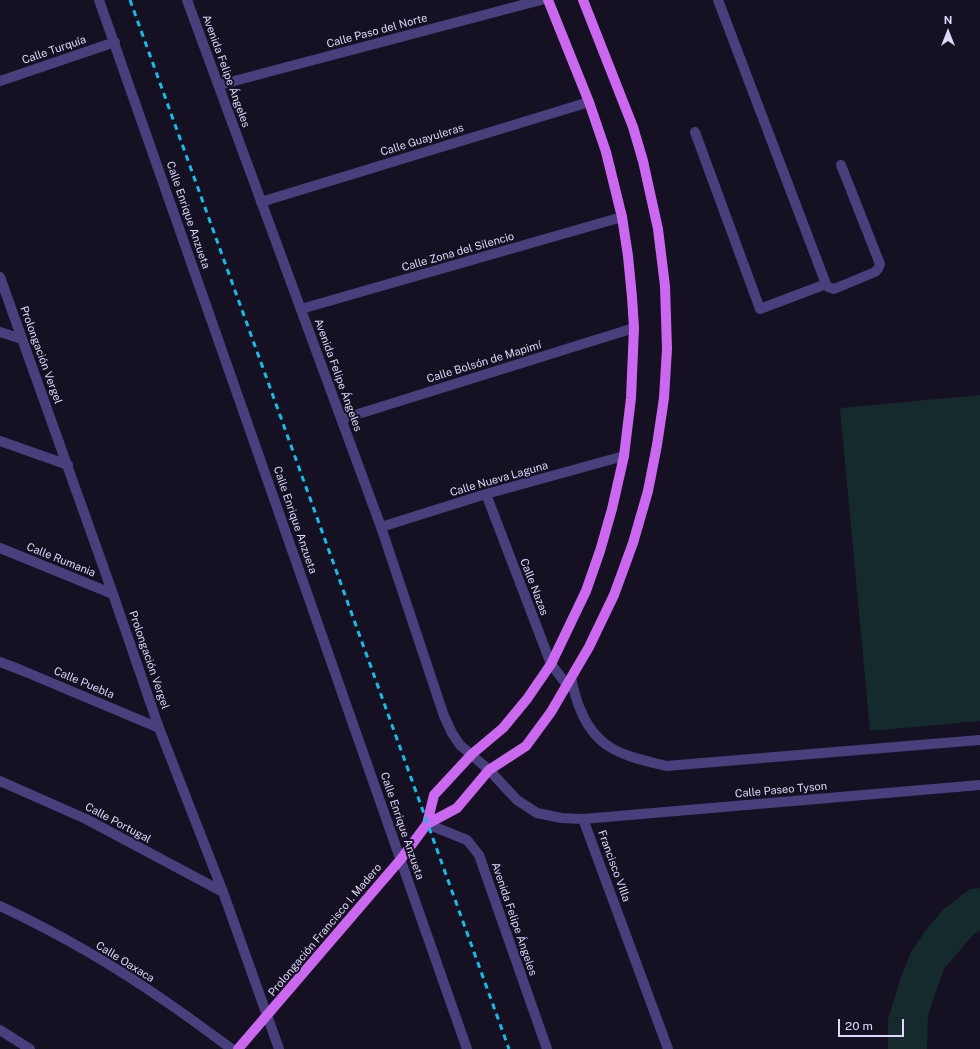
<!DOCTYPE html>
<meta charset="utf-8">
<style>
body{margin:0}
#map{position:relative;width:980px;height:1049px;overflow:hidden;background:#151022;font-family:"Public Sans",sans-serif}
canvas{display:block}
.north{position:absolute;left:928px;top:12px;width:40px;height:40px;-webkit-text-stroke:3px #151022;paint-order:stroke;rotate:0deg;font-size:11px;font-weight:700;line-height:16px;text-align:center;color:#ded6fb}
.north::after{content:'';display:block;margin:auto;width:14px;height:18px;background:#ded6fb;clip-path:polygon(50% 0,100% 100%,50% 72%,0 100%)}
.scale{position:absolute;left:838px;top:1019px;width:66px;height:18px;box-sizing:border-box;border:2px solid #ded6fb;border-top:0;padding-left:5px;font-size:12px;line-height:14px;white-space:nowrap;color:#ded6fb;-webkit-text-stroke:3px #151022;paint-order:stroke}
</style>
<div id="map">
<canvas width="980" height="1049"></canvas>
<div class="north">N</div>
<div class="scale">20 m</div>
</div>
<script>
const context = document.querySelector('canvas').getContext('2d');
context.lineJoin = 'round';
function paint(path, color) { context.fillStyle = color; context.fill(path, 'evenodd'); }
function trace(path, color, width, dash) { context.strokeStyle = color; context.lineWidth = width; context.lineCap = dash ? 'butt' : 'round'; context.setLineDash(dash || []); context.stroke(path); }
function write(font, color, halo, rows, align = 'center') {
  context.font = font + ' "Public Sans",sans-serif'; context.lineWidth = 4; context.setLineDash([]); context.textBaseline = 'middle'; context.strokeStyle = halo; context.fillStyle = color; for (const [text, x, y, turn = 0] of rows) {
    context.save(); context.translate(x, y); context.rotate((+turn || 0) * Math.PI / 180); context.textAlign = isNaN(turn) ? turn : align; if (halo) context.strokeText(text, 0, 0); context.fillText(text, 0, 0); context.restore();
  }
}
paint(new Path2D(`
 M 980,395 L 980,721 L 870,731 L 840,408 Z
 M 980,888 L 980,930 L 974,934 L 944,969 L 928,1015 L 927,1049 L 888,1049 L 888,1019 L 901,977 L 911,952 L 925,931 L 944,909 L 970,889 Z`), '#142a2c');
trace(new Path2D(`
 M 99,0 L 467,1049
 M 187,0 L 381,527 L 444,716 L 452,733 L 460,745 L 489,770 L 517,800 L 537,813 L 561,818 L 583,819 L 980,785
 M 718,0 L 826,284 L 828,287 L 834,289 L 875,272 L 878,269 L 880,264 L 841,165
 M 0,81 L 115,42
 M 219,85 L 541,0
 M 695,132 L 760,309 L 826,284
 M 261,202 L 589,102
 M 0,277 L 113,594 L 159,728 L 223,892 L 279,1049
 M 301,309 L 622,217
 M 0,332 L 22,339
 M 342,419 L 634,328
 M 0,441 L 68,465
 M 486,494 L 551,664 L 567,685
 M 381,527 L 486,494 L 624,456
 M 0,548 L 113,594
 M 0,662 L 21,670 L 159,728
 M 571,678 C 574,689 576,701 581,711 C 598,752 627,756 666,766 L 980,740
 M 0,781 L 86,819 L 223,892
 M 583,819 L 668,1049
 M 427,824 L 467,840 L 479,855 L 547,1049
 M 0,906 C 58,933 115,966 168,1003 C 190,1018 211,1034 232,1049
 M 0,1030 L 30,1049`), '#48407d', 10);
trace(new Path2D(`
 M 427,824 L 457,808 L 489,770 L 526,746 L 551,712 L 589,647 L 614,595 L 633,543 L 648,491 L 657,445 L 664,398 L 667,349 L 665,286 L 658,229 L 643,161 L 633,127 L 583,0
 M 238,1049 L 401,859 L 427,824 L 434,795 L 472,754 L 503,728 L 527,699 L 551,664 L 586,591 L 600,551 L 612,509 L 624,456 L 631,398 L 634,328 L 632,297 L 628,256 L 622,217 L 606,152 L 589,102 L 548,0`), '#cb68f0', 10);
trace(new Path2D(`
 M 130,0 L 509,1049`), '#17bce6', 3, [6, 5]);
write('11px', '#ded6fb', '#151022', [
 ["Calle Paso del Norte",377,31,-15],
 ["Calle Turquía",54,50,-19],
 ["Avenida Felipe Ángeles",226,71,70],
 ["Calle Guayuleras",422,140,-17],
 ["Calle Enrique Anzueta",188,215,71],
 ["Calle Zona del Silencio",458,252,-16],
 ["Prolongación Vergel",41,355,70],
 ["Calle Bolsón de Mapimí",484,362,-17],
 ["Avenida Felipe Ángeles",338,375,70],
 ["Calle Nueva Laguna",499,479,-16],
 ["Calle Enrique Anzueta",295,520,71],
 ["Calle Rumania",61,560,22],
 ["Calle Nazas",534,587,69],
 ["Prolongación Vergel",149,660,71],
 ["Calle Puebla",84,683,23],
 ["Calle Paseo Tyson",781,790,-5],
 ["Calle Portugal",118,823,28],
 ["Calle Enrique Anzueta",402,826,71],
 ["Francisco VIlla",614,866,70],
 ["Avenida Felipe Ángeles",514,919,71],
 ["Prolongación Francisco I. Madero",325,930,-50],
 ["Calle Oaxaca",125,962,32]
]);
</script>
